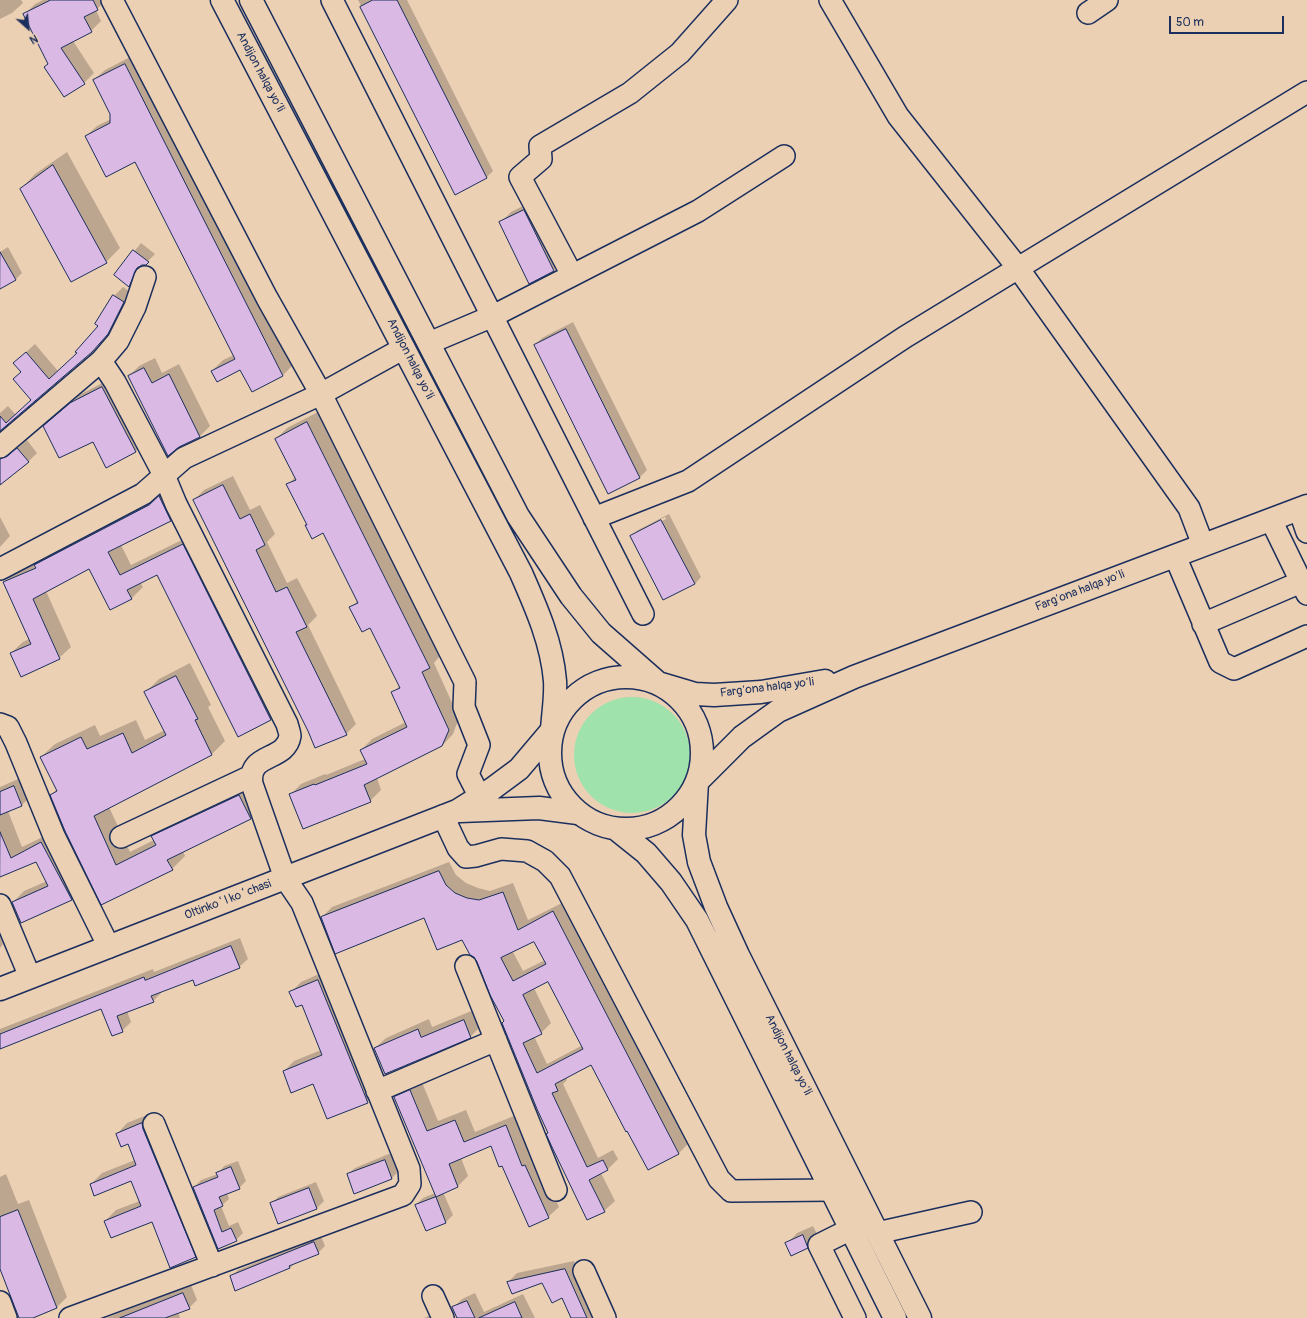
<!DOCTYPE html>
<meta charset="utf-8">
<style>
body{margin:0}
#map{position:relative;width:1307px;height:1318px;overflow:hidden;background:#ecd0b3;font-family:Pangolin,sans-serif}
canvas{display:block}
.north{position:absolute;left:8px;top:8px;width:40px;height:40px;-webkit-text-stroke:3px #ecd0b3;paint-order:stroke;rotate:153deg;font-size:11px;font-weight:700;line-height:16px;text-align:center;color:#1b2f5e}
.north::after{content:'';display:block;margin:auto;width:14px;height:18px;background:#1b2f5e;clip-path:polygon(50% 0,100% 100%,50% 72%,0 100%)}
.scale{position:absolute;left:1169px;top:16px;width:115px;height:18px;box-sizing:border-box;border:2px solid #1b2f5e;border-top:0;padding-left:5px;font-size:12px;line-height:14px;white-space:nowrap;color:#1b2f5e;-webkit-text-stroke:3px #ecd0b3;paint-order:stroke}
</style>
<div id="map">
<canvas width="1307" height="1318"></canvas>
<div class="north">N</div>
<div class="scale">50 m</div>
</div>
<script>
const context = document.querySelector('canvas').getContext('2d');
context.lineJoin = 'round';
function paint(path, color) { context.fillStyle = color; context.fill(path, 'evenodd'); }
function trace(path, color, width, dash) { context.strokeStyle = color; context.lineWidth = width; context.lineCap = dash ? 'butt' : 'round'; context.setLineDash(dash || []); context.stroke(path); }
function write(font, color, halo, rows, align = 'center') {
  context.font = font + ' Pangolin,sans-serif'; context.lineWidth = 3; context.setLineDash([]); context.textBaseline = 'middle'; context.strokeStyle = halo; context.fillStyle = color; for (const [text, x, y, turn = 0] of rows) {
    context.save(); context.translate(x, y); context.rotate((+turn || 0) * Math.PI / 180); context.textAlign = isNaN(turn) ? turn : align; if (halo) context.strokeText(text, 0, 0); context.fillText(text, 0, 0); context.restore();
  }
}
paint(new Path2D(`
 M574 755a58 58 0 1 1 116 0a58 58 0 1 1-116 0Z`), '#a0e2ac');
paint(new Path2D(`
 M 0,0 L 21,0 L 23,3 L 12,13 L 0,19 Z
 M 43,0 L 106,0 L 96,10 L 101,21 L 91,31 L 73,41 L 94,73 L 84,83 L 49,63 L 25,14 L 35,4 Z
 M 358,0 L 407,0 L 493,171 L 486,178 L 374,31 Z
 M 136,54 L 293,365 L 283,375 L 252,391 L 241,369 L 212,371 L 223,360 L 234,355 L 135,161 L 86,136 L 97,126 L 111,119 L 111,113 L 94,80 L 105,70 Z
 M 67,152 L 120,248 L 106,262 L 21,189 L 35,174 Z
 M 535,200 L 564,260 L 553,271 L 501,222 L 511,212 Z
 M 141,243 L 155,254 L 145,264 L 142,264 L 136,278 L 129,285 L 115,275 Z
 M 8,247 L 22,273 L 15,280 L 0,288 L 0,252 Z
 M 123,287 L 132,293 L 116,324 L 101,342 L 0,430 L 0,413 L 8,406 L 16,415 L 32,400 L 22,372 L 14,363 L 35,344 L 58,371 L 78,353 L 100,326 L 114,296 Z
 M 573,322 L 647,470 L 640,477 L 609,493 L 535,345 L 542,338 Z
 M 155,358 L 162,373 L 179,364 L 210,426 L 200,436 L 178,446 L 129,376 L 139,366 Z
 M 112,378 L 145,442 L 135,452 L 44,426 L 81,394 Z
 M 318,412 L 440,656 L 434,663 L 459,718 L 453,734 L 442,746 L 377,778 L 381,790 L 370,801 L 290,795 L 301,784 L 325,774 L 326,775 L 365,759 L 361,750 L 372,739 L 406,722 L 393,693 L 400,685 L 370,626 L 351,608 L 357,601 L 323,532 L 306,526 L 308,524 L 288,485 L 295,477 L 276,439 L 287,428 Z
 M 27,440 L 37,453 L 28,462 L 0,484 L 0,447 L 12,450 L 18,448 Z
 M 233,476 L 250,510 L 260,505 L 275,534 L 267,542 L 287,583 L 297,578 L 317,616 L 308,625 L 356,724 L 346,734 L 309,731 L 194,500 L 204,490 Z
 M 161,494 L 182,509 L 170,520 L 121,545 L 131,565 L 194,534 L 282,708 L 270,719 L 157,573 L 140,582 L 143,587 L 132,598 L 89,568 L 46,591 L 71,647 L 59,658 L 11,653 L 23,642 L 29,639 L 4,583 L 16,571 L 39,561 L 47,554 Z
 M 669,514 L 701,577 L 695,584 L 631,536 L 638,530 ZM 665,517 L 666,519 L 638,533 L 638,531 Z
 M 0,517 L 10,536 L 0,547 Z
 M 190,663 L 211,705 L 208,707 L 225,741 L 212,754 L 109,807 L 130,852 L 154,840 L 152,836 L 166,823 L 253,782 L 264,805 L 251,818 L 183,851 L 185,856 L 172,869 L 102,903 L 51,795 L 57,789 L 41,757 L 55,744 L 95,725 L 100,736 L 136,720 L 145,740 L 165,730 L 146,692 L 159,679 Z
 M 25,776 L 33,794 L 22,805 L 8,811 L 22,847 L 53,832 L 83,888 L 72,899 L 21,922 L 13,902 L 24,891 L 47,881 L 36,861 L 0,875 L 0,787 Z
 M 449,862 L 456,875 L 466,883 L 478,888 L 490,891 L 513,883 L 528,920 L 564,902 L 689,1143 L 679,1153 L 648,1169 L 591,1064 L 566,1077 L 567,1080 L 563,1084 L 598,1158 L 613,1150 L 618,1159 L 608,1169 L 601,1173 L 615,1201 L 604,1211 L 549,1133 L 505,1021 L 478,961 L 462,938 L 425,917 L 322,917 L 332,907 ZM 534,940 L 545,960 L 523,971 L 513,952 ZM 548,980 L 583,1045 L 547,1064 L 534,1036 L 541,1033 L 551,1023 L 534,988 Z
 M 0,936 L 3,944 L 0,948 Z
 M 240,938 L 248,959 L 239,967 L 193,978 L 161,991 L 162,992 L 153,1001 L 127,1011 L 131,1022 L 122,1031 L 102,1008 L 0,1048 L 0,1029 L 153,969 L 154,972 Z
 M 328,970 L 378,1092 L 367,1102 L 284,1071 L 294,1061 L 321,1050 L 302,1004 L 291,992 L 301,982 Z
 M 474,1010 L 481,1026 L 470,1037 L 375,1048 L 386,1038 L 429,1019 L 432,1027 Z
 M 421,1080 L 438,1121 L 466,1110 L 475,1132 L 516,1115 L 559,1207 L 548,1217 L 491,1145 L 461,1158 L 468,1176 L 458,1186 L 443,1192 L 453,1215 L 446,1222 L 416,1205 L 423,1198 L 435,1193 L 396,1097 L 406,1086 Z
 M 152,1113 L 205,1247 L 194,1257 L 152,1221 L 105,1221 L 116,1210 L 140,1201 L 132,1180 L 91,1184 L 102,1173 L 135,1160 L 128,1143 L 117,1134 L 127,1123 Z
 M 391,1153 L 399,1171 L 392,1178 L 355,1192 L 348,1174 L 355,1168 Z
 M 238,1161 L 246,1181 L 239,1188 L 227,1193 L 229,1199 L 221,1206 L 229,1226 L 238,1222 L 243,1233 L 236,1240 L 218,1247 L 194,1187 L 201,1180 L 218,1174 L 224,1166 Z
 M 6,1174 L 18,1204 L 29,1200 L 67,1297 L 57,1307 L 30,1318 L 20,1318 L 0,1266 L 0,1177 Z
 M 316,1182 L 324,1201 L 317,1208 L 279,1223 L 271,1204 L 278,1197 Z
 M 813,1226 L 818,1236 L 807,1247 L 787,1244 L 797,1233 Z
 M 321,1236 L 325,1246 L 318,1253 L 295,1263 L 290,1268 L 231,1277 L 238,1270 Z
 M 574,1261 L 601,1318 L 572,1318 L 563,1297 L 543,1282 L 508,1282 L 517,1273 Z
 M 191,1285 L 197,1300 L 189,1308 L 178,1312 L 180,1318 L 106,1318 Z
 M 475,1293 L 484,1312 L 523,1294 L 535,1318 L 456,1318 L 453,1308 L 462,1299 Z
 M 439,1311 L 444,1318 L 424,1318 Z`), '#0003');
const building = new Path2D(`
 M 51,0 L 93,0 L 98,10 L 84,17 L 92,32 L 61,48 L 85,84 L 64,97 L 44,67 L 48,64 L 23,14 Z
 M 373,0 L 397,0 L 487,178 L 455,195 L 360,7 Z
 M 125,64 L 283,376 L 252,392 L 240,370 L 217,382 L 211,371 L 235,359 L 135,162 L 106,177 L 85,136 L 110,123 L 110,114 L 93,80 Z
 M 53,165 L 107,263 L 71,282 L 20,189 Z
 M 524,210 L 554,271 L 529,284 L 499,222 Z
 M 133,250 L 149,262 L 146,265 L 142,265 L 137,268 L 129,287 L 114,275 Z
 M 0,252 L 16,280 L 0,289 Z
 M 113,295 L 124,302 L 108,334 L 92,352 L 0,431 L 0,416 L 6,423 L 31,400 L 13,379 L 21,372 L 13,363 L 26,352 L 49,379 L 77,353 L 75,352 L 98,326 L 95,324 Z
 M 566,329 L 640,478 L 608,494 L 534,345 Z
 M 144,368 L 152,383 L 169,374 L 200,437 L 179,447 L 168,456 L 128,376 Z
 M 102,387 L 136,452 L 106,468 L 93,442 L 59,458 L 43,426 L 70,403 Z
 M 307,422 L 430,668 L 422,672 L 449,730 L 442,746 L 364,785 L 371,802 L 303,829 L 289,794 L 314,784 L 315,785 L 367,764 L 360,750 L 407,727 L 391,692 L 400,688 L 370,628 L 362,632 L 349,607 L 358,603 L 323,533 L 312,539 L 305,525 L 307,525 L 286,484 L 296,480 L 275,439 Z
 M 17,448 L 29,462 L 0,485 L 0,459 L 7,456 Z
 M 223,485 L 240,519 L 250,514 L 265,545 L 256,550 L 276,592 L 287,587 L 307,627 L 296,632 L 347,735 L 315,748 L 308,731 L 193,500 Z
 M 159,496 L 171,521 L 108,552 L 120,575 L 183,544 L 271,720 L 238,737 L 157,575 L 127,590 L 132,599 L 110,610 L 89,569 L 33,599 L 60,659 L 21,677 L 10,653 L 31,644 L 3,582 L 36,568 L 34,565 L 149,505 Z
 M 661,520 L 695,584 L 663,600 L 630,536 Z
 M 176,676 L 198,719 L 195,720 L 212,755 L 94,816 L 116,865 L 156,845 L 151,836 L 239,795 L 251,819 L 167,860 L 173,870 L 101,905 L 65,831 L 50,795 L 57,791 L 40,757 L 81,737 L 87,749 L 123,733 L 132,753 L 166,735 L 144,692 Z
 M 14,786 L 22,806 L 0,815 L 0,792 Z
 M 0,832 L 11,858 L 41,842 L 72,900 L 21,923 L 12,902 L 48,886 L 36,862 L 0,877 Z
 M 439,871 L 446,885 L 455,893 L 467,898 L 479,900 L 503,892 L 518,930 L 553,911 L 679,1154 L 648,1170 L 627,1131 L 626,1132 L 591,1065 L 555,1084 L 558,1091 L 552,1093 L 587,1167 L 603,1160 L 608,1170 L 589,1180 L 605,1212 L 587,1220 L 552,1147 L 546,1134 L 548,1133 L 537,1109 L 502,1023 L 504,1021 L 490,995 L 477,962 L 474,957 L 470,955 L 462,940 L 437,950 L 424,918 L 335,954 L 321,917 ZM 534,942 L 546,964 L 513,981 L 501,958 ZM 548,982 L 583,1049 L 537,1073 L 523,1043 L 542,1034 L 523,995 Z
 M 231,946 L 240,968 L 195,986 L 193,980 L 151,996 L 154,1002 L 117,1016 L 123,1032 L 112,1036 L 101,1009 L 0,1049 L 0,1034 L 144,977 L 145,980 Z
 M 318,980 L 368,1103 L 327,1119 L 313,1084 L 291,1093 L 283,1071 L 322,1055 L 302,1005 L 296,1007 L 289,992 Z
 M 464,1020 L 471,1038 L 385,1074 L 374,1048 L 418,1029 L 421,1037 Z
 M 410,1090 L 427,1131 L 455,1120 L 464,1142 L 506,1125 L 522,1166 L 525,1165 L 549,1218 L 529,1227 L 502,1166 L 499,1167 L 491,1146 L 449,1164 L 458,1187 L 436,1197 L 394,1097 Z
 M 142,1123 L 143,1129 L 196,1257 L 170,1268 L 152,1222 L 111,1238 L 104,1221 L 141,1206 L 131,1181 L 94,1196 L 90,1184 L 136,1165 L 128,1144 L 121,1147 L 116,1134 Z
 M 385,1160 L 392,1179 L 354,1194 L 347,1174 Z
 M 231,1167 L 240,1189 L 219,1197 L 223,1206 L 214,1210 L 222,1232 L 231,1228 L 237,1241 L 218,1249 L 193,1187 L 218,1177 L 216,1173 Z
 M 309,1188 L 317,1209 L 278,1224 L 270,1203 Z
 M 436,1197 L 446,1223 L 426,1231 L 415,1205 Z
 M 18,1210 L 57,1308 L 33,1318 L 19,1318 L 0,1269 L 0,1217 Z
 M 803,1235 L 808,1248 L 791,1256 L 785,1243 Z
 M 314,1242 L 319,1254 L 289,1266 L 290,1268 L 235,1291 L 230,1276 Z
 M 565,1269 L 587,1318 L 571,1318 L 562,1298 L 552,1303 L 542,1283 L 512,1294 L 507,1282 Z
 M 183,1293 L 190,1309 L 165,1318 L 120,1318 Z
 M 467,1301 L 475,1318 L 457,1318 L 452,1307 Z
 M 515,1302 L 522,1318 L 479,1318 Z`);
paint(building, '#dab9e4');
trace(building, '#1b2f5e', 1);
const minor = new Path2D(`
 M 112,0 L 267,298 L 321,394 L 465,682 L 464,707 L 479,745 L 468,774 L 486,809
 M 332,0 L 643,614
 M 830,0 L 898,116 L 1018,268 L 1189,508 L 1203,545
 M 1088,13 L 1107,0
 M 572,275 L 520,177 L 541,159 L 540,146 L 630,93 L 680,53 L 727,0
 M 429,343 L 493,316 L 698,211 L 784,156
 M 0,447 L 101,361 L 118,341 L 135,307 L 145,277
 M 1299,509 L 1307,532
 M 594,518 L 688,481 L 905,337 L 1307,92
 M 1271,520 L 1307,594
 M 1175,556 L 1220,662 L 1234,669 L 1307,636
 M 0,569 L 143,494 L 184,458 L 321,394 L 404,348
 M 1203,624 L 1301,582
 M 0,724 L 8,727 L 16,743 L 54,836 L 109,947
 M 443,816 L 458,848 L 466,857 L 476,856 L 501,849 L 527,851 L 545,861 L 560,876 L 719,1179 L 731,1191 L 832,1190
 M 121,837 L 251,776
 M 0,905 L 30,977
 M 466,966 L 556,1190
 M 377,1091 L 496,1040
 M 154,1124 L 212,1266
 M 851,1229 L 819,1245 L 855,1318
 M 877,1233 L 971,1212
 M 584,1271 L 605,1318
 M 433,1296 L 443,1318
 M 0,1302 L 6,1318
 M 70,1318 L 403,1195 L 410,1184 L 409,1169 L 302,903 L 285,878 L 252,784 C 247,752 286,762 290,736 C 290,733 288,728 287,724 L 176,504 L 164,475 L 115,382 L 101,361`);
const major = new Path2D(`
 M 460,811 L 539,808 L 578,813
 M 0,989 L 457,811 L 492,789 L 519,769 L 552,730`);
const highway = new Path2D(`
 M 222,0 L 521,573 C 536,607 552,643 555,681 C 556,697 553,714 552,730
 M 251,0 L 518,516 L 571,596 L 601,633 L 658,683 L 695,694 L 714,695 L 761,692 L 825,681
 M550 753a76 76 0 1 1 152 0a76 76 0 1 1-152 0Z
 M 616,829 L 646,853 L 671,882 L 697,920 L 895,1318
 M 920,1318 L 738,955 L 716,907 L 699,862 L 694,835 L 697,782 L 742,737 L 778,711 L 854,677 L 1307,506`);
trace(minor, '#1b2f5e', 24);
trace(major, '#1b2f5e', 25);
trace(highway, '#1b2f5e', 25);
trace(minor, '#ecd0b3', 21);
trace(major, '#ecd0b3', 22);
trace(highway, '#ecd0b3', 22);
write('12px', '#1b2f5e', '#ecd0b3', [
 ["Andijon halqa yo‘li",260,72,62],
 ["Andijon halqa yo‘li",410,359,63],
 ["Farg‘ona halqa yo‘li",1080,591,-21],
 ["Farg‘ona halqa yo‘li",767,688,-7],
 ["Oltinkoʻl koʻchasi",228,900,-21],
 ["Andijon halqa yo‘li",788,1055,63]
]);
</script>
